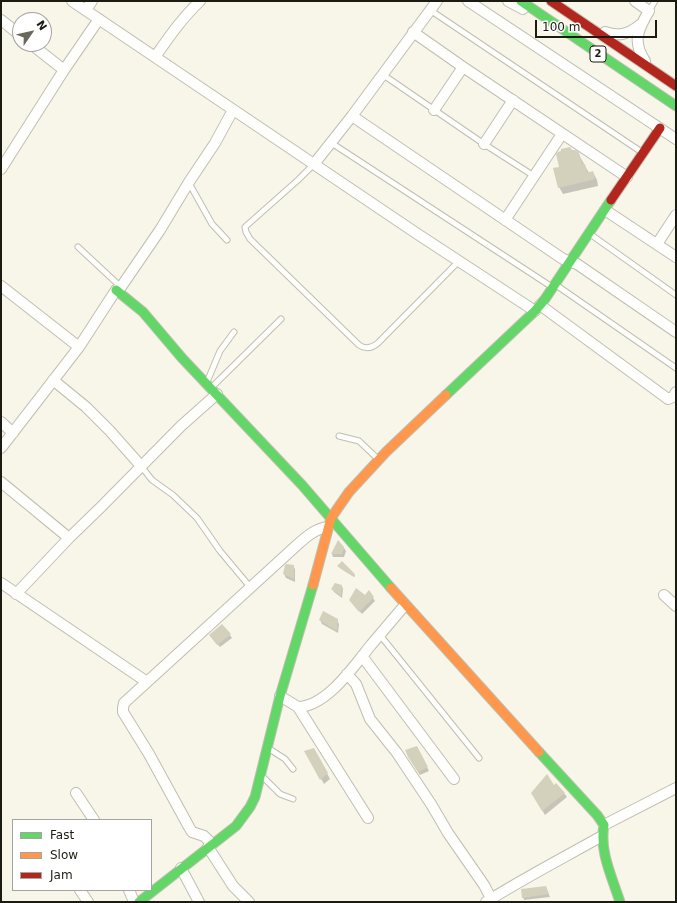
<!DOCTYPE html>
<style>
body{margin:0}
#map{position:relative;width:677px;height:903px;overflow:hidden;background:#f8f6e8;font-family:"DejaVu Sans",sans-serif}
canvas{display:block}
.frame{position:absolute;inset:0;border:2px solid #1c1b12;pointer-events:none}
.legend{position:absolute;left:12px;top:819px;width:140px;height:72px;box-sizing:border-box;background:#fff;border:1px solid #a4a4a0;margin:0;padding:5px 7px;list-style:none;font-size:12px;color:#1c1b12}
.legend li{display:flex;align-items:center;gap:8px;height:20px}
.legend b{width:20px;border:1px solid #a4a4a0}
.north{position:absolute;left:12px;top:12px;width:40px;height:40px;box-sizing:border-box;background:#fff;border:1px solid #a4a4a0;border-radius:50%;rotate:56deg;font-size:11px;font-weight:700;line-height:16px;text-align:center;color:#1c1b12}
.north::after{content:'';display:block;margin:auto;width:14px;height:18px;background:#69685d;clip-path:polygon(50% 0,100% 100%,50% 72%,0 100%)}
.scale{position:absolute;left:535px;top:20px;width:122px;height:18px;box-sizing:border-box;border:2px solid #1c1b12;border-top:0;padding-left:5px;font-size:12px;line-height:14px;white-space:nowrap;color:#1c1b12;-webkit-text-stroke:3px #fff;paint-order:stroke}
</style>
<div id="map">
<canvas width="677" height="903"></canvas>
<div class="frame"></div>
<ul class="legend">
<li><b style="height:5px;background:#63d668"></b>Fast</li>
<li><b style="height:5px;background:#ff974d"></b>Slow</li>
<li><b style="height:5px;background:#b3261e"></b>Jam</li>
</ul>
<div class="north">N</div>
<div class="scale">100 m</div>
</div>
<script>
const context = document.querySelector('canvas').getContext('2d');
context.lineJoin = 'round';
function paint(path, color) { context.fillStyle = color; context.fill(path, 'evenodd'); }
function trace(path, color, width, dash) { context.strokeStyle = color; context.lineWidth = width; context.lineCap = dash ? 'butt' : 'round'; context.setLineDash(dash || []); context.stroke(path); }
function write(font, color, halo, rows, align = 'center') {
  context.font = font + ' "DejaVu Sans",sans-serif'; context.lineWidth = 3.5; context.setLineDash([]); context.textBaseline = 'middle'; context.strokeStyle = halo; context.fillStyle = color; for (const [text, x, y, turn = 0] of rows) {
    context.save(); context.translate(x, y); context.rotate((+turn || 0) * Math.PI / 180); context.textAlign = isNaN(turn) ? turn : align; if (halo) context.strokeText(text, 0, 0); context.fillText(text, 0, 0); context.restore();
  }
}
paint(new Path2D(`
 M 572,151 L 578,153 L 589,173 L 593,172 L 597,180 L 598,186 L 563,194 L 559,187 L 561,167 Z
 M 344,548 L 346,551 L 344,557 L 333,557 L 332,554 Z
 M 293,566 L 295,569 L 295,582 L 286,578 L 284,574 Z
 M 338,567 L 354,574 L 355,576 L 354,577 Z
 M 342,586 L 343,589 L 342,598 L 334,592 L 332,589 Z
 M 369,592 L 375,601 L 362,614 L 352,603 L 365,597 Z
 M 320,620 L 337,620 L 339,624 L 338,633 L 322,624 Z
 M 230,635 L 232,638 L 220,647 L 212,638 Z
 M 416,747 L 429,771 L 420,775 L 411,761 Z
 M 314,749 L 330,779 L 324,784 L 306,752 Z
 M 554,786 L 564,793 L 567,797 L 545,815 L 532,793 Z
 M 547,890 L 550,897 L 524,900 L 523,897 Z`), '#0003');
paint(new Path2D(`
 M 570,147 L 572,150 L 575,150 L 579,152 L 582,164 L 585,164 L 587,173 L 593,171 L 595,179 L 558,188 L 553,168 L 559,167 L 556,154 L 558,152 L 561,151 L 561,149 Z
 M 338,540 L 344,547 L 342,554 L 331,554 Z
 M 342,561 L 355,574 L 353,576 L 337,566 Z
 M 286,564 L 294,565 L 294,579 L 283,574 L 285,565 Z
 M 335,583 L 342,585 L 341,596 L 331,589 Z
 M 356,588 L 365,595 L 369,590 L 374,597 L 359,612 L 349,600 Z
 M 323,611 L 338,619 L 337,631 L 319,620 Z
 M 222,624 L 231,634 L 217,645 L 209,635 Z
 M 417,746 L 428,767 L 418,772 L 408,757 L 405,750 Z
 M 314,748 L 328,773 L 320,780 L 304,751 Z
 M 547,774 L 554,785 L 556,783 L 565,793 L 542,811 L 531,793 Z
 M 546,886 L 549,894 L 522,898 L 521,889 Z`), '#d3d0bc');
const lane = new Path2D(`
 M 430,10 L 643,153
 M 649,11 L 655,1
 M 382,74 L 484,144 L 534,176
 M 330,142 L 552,287
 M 314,164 L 298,180 L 245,227 L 246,232 L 250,239 L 359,345 C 366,350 372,348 378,343 L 459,261
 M 189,183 L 212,224 L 227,240
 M 590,234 L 676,295
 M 78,247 L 121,287
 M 556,285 L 676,368
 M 207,382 L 220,351 L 234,332
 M 212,387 L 281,319
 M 339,436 L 359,441 L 378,459
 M 141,466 L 152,480 L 173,495 L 197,518 L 220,551 L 251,588
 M 380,635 L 479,758
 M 268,748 L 285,759 L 293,769
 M 263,777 L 280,794 L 293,799`);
const street = new Path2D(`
 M 72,1 L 416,233 L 535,311
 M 468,1 L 676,139
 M 508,1 L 523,9
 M 635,1 L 649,11 C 638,29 632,42 645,61
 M 86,10 L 92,1
 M 1,20 L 20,35
 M 413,32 L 463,67 L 627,177
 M 605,32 C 619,37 629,34 641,24
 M 31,44 L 64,70
 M 155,57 C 169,37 182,18 200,1
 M 434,110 L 463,67
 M 352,116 L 563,259 L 577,264 L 676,332
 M 484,144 L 513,100
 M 314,164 L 352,116 L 437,1
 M 1,169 L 64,70 L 99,19
 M 605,210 L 676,257
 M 505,220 L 562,134
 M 657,244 L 676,215
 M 1,286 L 79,347
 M 540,305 L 668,399 L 673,397 L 676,392
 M 53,380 L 86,407 L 110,431 L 141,466
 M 1,422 L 13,433
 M 1,448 L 79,347 L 116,290 L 121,287 L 160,230 L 189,182 L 215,143 L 233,110
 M 1,482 L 69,538
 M 1,583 L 147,682
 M 16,594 L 69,538 L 101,507 L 181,426 L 217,394
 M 664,595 L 676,606
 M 362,656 L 454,779
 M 347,674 L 356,684 L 370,719 L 397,753 L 431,804 L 448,833 L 484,885 L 493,902
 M 280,696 L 298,707 L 368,818
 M 298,707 C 327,706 354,666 371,645 C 382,632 394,618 405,605
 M 76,793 L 94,820
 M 604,825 L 676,788
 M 212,844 L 204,836 L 192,832 L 189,827 L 149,754 L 123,712 L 123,708 L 124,703 L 297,545 C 306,537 316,528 328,527
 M 208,847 L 233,886 L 249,902
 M 181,868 L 199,902
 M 80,890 L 88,902
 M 129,890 L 134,902
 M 486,902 C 524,878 563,858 602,836`);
const fast = new Path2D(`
 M 521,1 L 676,106
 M 116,290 L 143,312 L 182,358 L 302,485 L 391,588
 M 446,395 L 535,311 L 545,299 L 611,200
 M 539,752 L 597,815 L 604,825 C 599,851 612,877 620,902
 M 139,902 L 236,826 L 250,807 L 255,797 L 280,696 L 313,585`);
const slow = new Path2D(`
 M 313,585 L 331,518 L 349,492 L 386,452 L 446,395
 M 391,588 L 539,752`);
const jam = new Path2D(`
 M 551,1 L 676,86
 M 611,200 L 660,128`);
trace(lane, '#c0beb3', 7);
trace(street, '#c0beb3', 12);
trace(fast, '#c0beb3', 11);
trace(slow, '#c0beb3', 11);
trace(jam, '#c0beb3', 11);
trace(lane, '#fefefc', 5);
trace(street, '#fefefc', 10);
trace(fast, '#63d668', 9);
trace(slow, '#ff974d', 9);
trace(jam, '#b3261e', 9);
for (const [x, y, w] of [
 [598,54,16]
]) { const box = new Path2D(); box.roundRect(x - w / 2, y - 8, w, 16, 3); context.fillStyle = '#fff'; context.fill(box); trace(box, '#1c1b12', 1); }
write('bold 10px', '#1c1b12', null, [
 ["2",598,54]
]);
</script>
